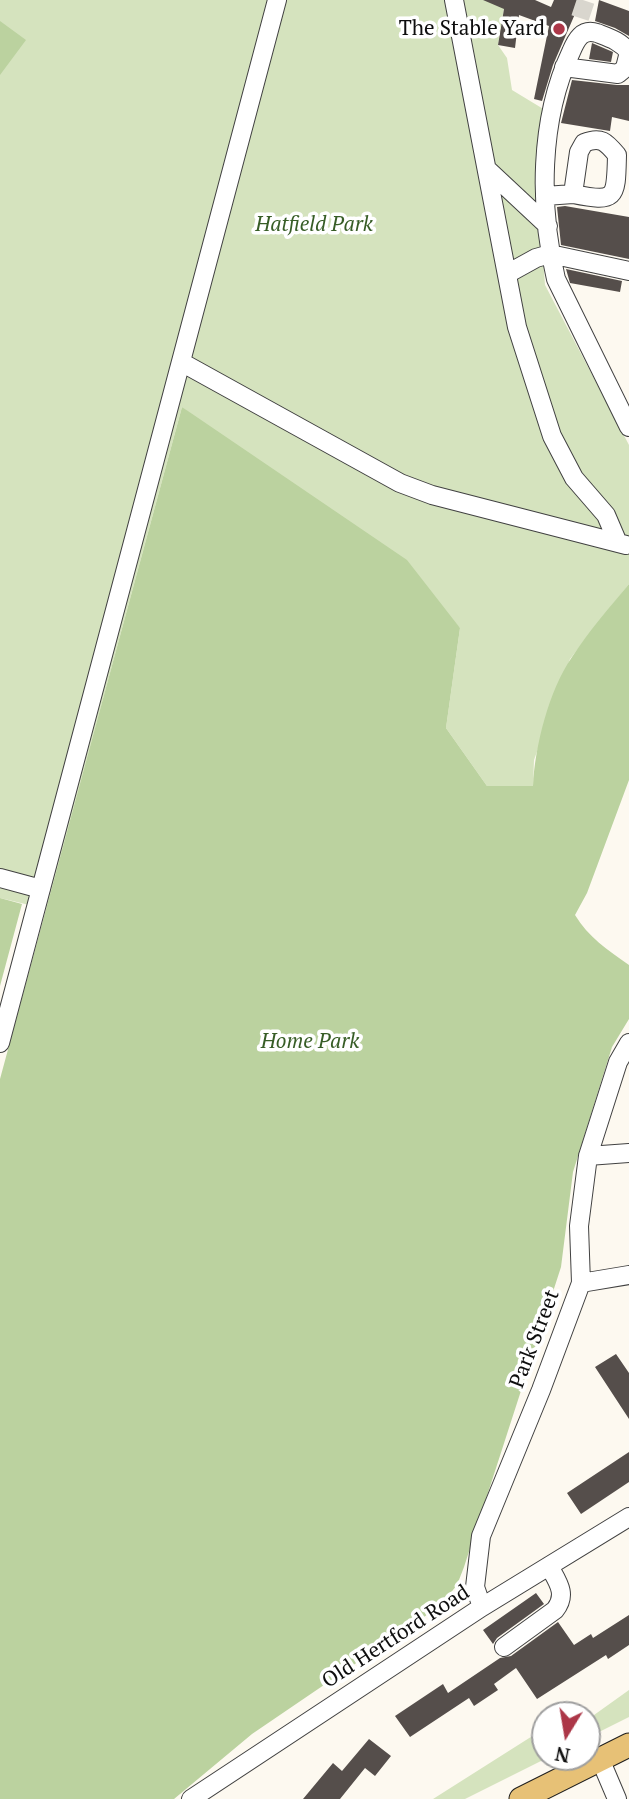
<!DOCTYPE html>
<style>
body{margin:0}
#map{position:relative;width:629px;height:1799px;overflow:hidden;background:#fdf9f0;font-family:"PT Serif",serif}
canvas{display:block}
.north{position:absolute;left:531px;top:1701px;width:70px;height:70px;box-sizing:border-box;background:#fff;border:2px solid #9f9f9f;border-radius:50%;rotate:191deg;font-size:19px;font-weight:700;line-height:28px;text-align:center;color:#0e0e0e}
.north::after{content:'';display:block;margin:auto;width:24px;height:32px;background:#ac3748;clip-path:polygon(50% 0,100% 100%,50% 72%,0 100%)}
</style>
<div id="map">
<canvas width="629" height="1799"></canvas>
<div class="north">N</div>
</div>
<script>
const context = document.querySelector('canvas').getContext('2d');
context.lineJoin = 'round';
function paint(path, color) { context.fillStyle = color; context.fill(path, 'evenodd'); }
function trace(path, color, width, dash) { context.strokeStyle = color; context.lineWidth = width; context.lineCap = dash ? 'butt' : 'round'; context.setLineDash(dash || []); context.stroke(path); }
function write(font, color, halo, rows, align = 'center') {
  context.font = font + ' "PT Serif",serif'; context.lineWidth = 7; context.setLineDash([]); context.textBaseline = 'middle'; context.strokeStyle = halo; context.fillStyle = color; for (const [text, x, y, turn = 0] of rows) {
    context.save(); context.translate(x, y); context.rotate((+turn || 0) * Math.PI / 180); context.textAlign = isNaN(turn) ? turn : align; if (halo) context.strokeText(text, 0, 0); context.fillText(text, 0, 0); context.restore();
  }
}
paint(new Path2D(`
 M 0,0 L 485,0 L 504,8 L 498,45 L 507,58 L 512,90 L 545,110 L 538,191 L 545,285 L 629,445 L 629,584 L 570,659 L 534,760 L 533,786 L 487,786 L 446,728 L 460,628 L 182,407 L 46,909 L 0,898 Z
 M 629,1690 L 629,1717 L 587,1738 L 587,1720 Z
 M 545,1728 L 545,1757 L 549,1757 L 465,1799 L 433,1799 Z`), '#d5e3be');
paint(new Path2D(`
 M 0,21 L 26,40 L 0,75 Z
 M 182,407 L 407,560 L 460,628 L 446,728 L 487,786 L 533,786 C 535,746 549,690 572,657 C 589,631 609,608 629,584 L 629,780 L 587,893 L 575,915 C 588,937 608,950 629,965 L 629,1019 L 612,1047 L 573,1172 L 561,1267 L 464,1567 L 457,1585 L 440,1606 L 252,1734 L 174,1799 L 0,1799 L 0,1079 Z
 M 0,898 L 22,904 L 0,986 Z`), '#bbd29f');
paint(new Path2D(`
 M 483,0 L 535,0 L 551,7 L 554,0 L 581,0 L 553,65 L 542,101 L 534,99 L 549,26 L 519,15 L 515,48 L 498,45 L 504,9 Z
 M 599,0 L 629,11 L 629,36 L 615,28 L 595,21 Z
 M 592,43 L 613,52 L 611,62 L 589,59 Z
 M 572,80 L 617,85 L 629,85 L 629,121 L 612,117 L 610,131 L 561,123 Z
 M 565,206 L 629,217 L 629,259 L 561,245 L 557,207 Z
 M 566,269 L 622,281 L 620,292 L 570,283 Z
 M 616,1354 L 629,1373 L 629,1419 L 595,1367 Z
 M 629,1452 L 629,1482 L 581,1514 L 567,1493 Z
 M 536,1593 L 544,1604 L 497,1638 L 493,1644 L 483,1630 Z
 M 629,1615 L 629,1645 L 608,1659 L 606,1655 L 537,1699 L 516,1668 L 494,1684 L 498,1690 L 474,1706 L 469,1698 L 410,1737 L 395,1716 L 443,1684 L 448,1693 L 500,1658 L 511,1656 L 558,1622 L 574,1645 L 591,1634 L 593,1638 Z
 M 369,1739 L 391,1756 L 375,1776 L 365,1768 L 340,1799 L 303,1799 L 333,1763 L 342,1771 Z`), '#554e4b');
trace(new Path2D(`
 M 580,18 L 586,0`), '#d9d6ce', 18, [18, 9]);
const minor = new Path2D(`
 M 454,0 L 517,327 L 552,436 L 574,478 L 606,515 L 618,543
 M 564,67 L 618,74 L 625,68 L 629,52 C 620,41 610,38 597,33 C 582,28 576,40 571,52 C 539,120 539,207 556,279 L 629,427
 M 487,169 L 548,226
 M 545,196 L 573,194 L 579,152 L 584,143 C 601,136 606,142 617,155 C 616,198 617,203 573,194
 M 507,274 L 536,258 L 550,254 L 629,271
 M 181,362 L 400,483 L 432,495 L 626,545
 M 0,878 L 41,889
 M 0,1043 L 277,0
 M 588,1156 L 629,1153
 M 581,1283 L 629,1275
 M 482,1607 L 475,1587 L 481,1536 L 541,1390 L 581,1283 L 579,1226 L 588,1156 L 618,1062 L 629,1043
 M 504,1647 L 555,1610 C 568,1594 557,1581 549,1566
 M 600,1759 L 617,1799
 M 191,1799 L 482,1607 L 629,1517`);
const major = new Path2D(`
 M 521,1799 L 629,1745`);
trace(minor, '#414141', 20);
trace(major, '#1f1f1f', 25);
trace(minor, '#fff', 18);
trace(major, '#e7c176', 23);
for (const [x, y, r, color] of [
 [559,29,7,"#ac3748"]
]) { const dot = new Path2D(); dot.arc(x, y, r, 0, 2 * Math.PI); context.fillStyle = color; context.fill(dot); trace(dot, '#fff', 2.5); }
write('21px', '#0e0e0e', '#fff', [
 ["The Stable Yard",545,29]
], 'right');
write('italic 21px', '#375d26', '#fff', [
 ["Hatfield Park",314,225],
 ["Home Park",310,1042]
]);
write('21px', '#0e0e0e', '#fff', [
 ["Park Street",535,1339,-69],
 ["Old Hertford Road",396,1637,-33]
]);
</script>
